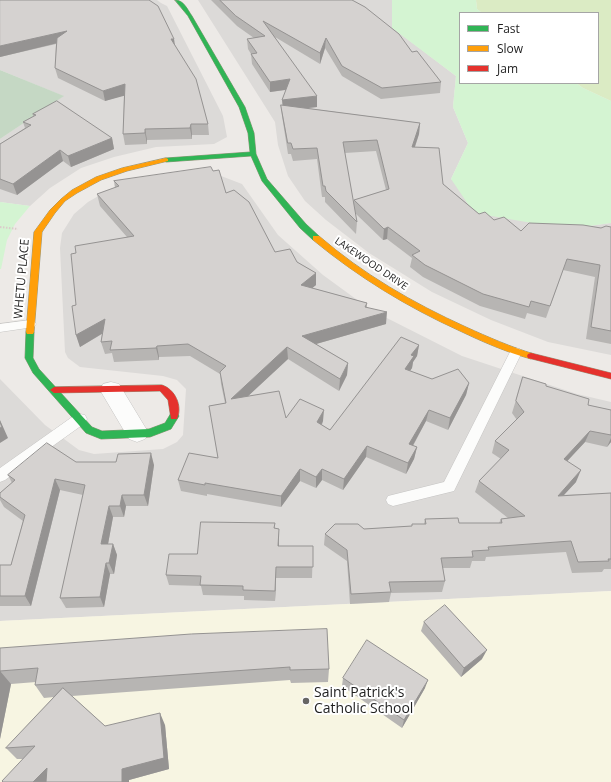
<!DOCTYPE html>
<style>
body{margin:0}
#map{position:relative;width:611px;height:782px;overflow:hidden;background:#edeae7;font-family:"Open Sans",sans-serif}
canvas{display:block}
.legend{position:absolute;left:459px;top:12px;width:140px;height:72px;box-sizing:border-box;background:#fff;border:1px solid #a5a5a5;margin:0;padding:5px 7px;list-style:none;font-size:12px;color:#1e1e1e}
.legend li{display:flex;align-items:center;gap:8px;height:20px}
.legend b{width:20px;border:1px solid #a5a5a5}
</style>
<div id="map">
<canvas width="611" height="782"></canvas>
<ul class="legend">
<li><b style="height:5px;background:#30b455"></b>Fast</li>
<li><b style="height:5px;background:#ff9f0a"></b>Slow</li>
<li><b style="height:5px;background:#e5322d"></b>Jam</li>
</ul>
</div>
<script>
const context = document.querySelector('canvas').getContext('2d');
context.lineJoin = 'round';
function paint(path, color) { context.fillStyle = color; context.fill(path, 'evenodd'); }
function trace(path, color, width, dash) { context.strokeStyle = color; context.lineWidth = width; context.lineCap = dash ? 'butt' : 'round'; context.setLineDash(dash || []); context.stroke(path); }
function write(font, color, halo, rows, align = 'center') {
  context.font = font + ' "Open Sans",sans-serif'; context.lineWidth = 4; context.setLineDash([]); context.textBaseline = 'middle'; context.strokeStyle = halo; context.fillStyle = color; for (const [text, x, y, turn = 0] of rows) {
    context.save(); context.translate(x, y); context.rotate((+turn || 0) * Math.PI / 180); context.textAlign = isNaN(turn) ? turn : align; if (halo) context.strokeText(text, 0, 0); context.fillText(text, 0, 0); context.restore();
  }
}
paint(new Path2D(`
 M 0,0 L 157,0 L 161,3 L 167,6 L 223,116 L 227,137 L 214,144 L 156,147 L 114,157 L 81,168 L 50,188 L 30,206 L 0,202 L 0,139 L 63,96 L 0,70 Z
 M 198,0 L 392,0 L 393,28 L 456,76 L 453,107 L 468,143 L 451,179 L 567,229 L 611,223 L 611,355 L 548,342 L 491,320 L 432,292 L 369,253 L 326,220 L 305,201 L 288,176 L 278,145 L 275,122 Z
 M 208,171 L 242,184 L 278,235 L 323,275 L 371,310 L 462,356 L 577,394 L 611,402 L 611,591 L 0,621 L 0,379 L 45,425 L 79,450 L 94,454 L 163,449 L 177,442 L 183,435 L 186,389 L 177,380 L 163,376 L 80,367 L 68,358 L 65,352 L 60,248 L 62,233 L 74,214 L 88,202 L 109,190 L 131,181 Z`), '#dcdad8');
paint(new Path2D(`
 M 611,591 L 611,782 L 0,782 L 0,621 Z`), '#f7f5e2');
paint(new Path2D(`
 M 476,0 L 611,0 L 611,101 L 583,88 L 576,83 L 598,83 L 598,13 L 482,13 L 477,9 Z`), '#dbebc4');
paint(new Path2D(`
 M 0,70 L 64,96 L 0,139 Z`), '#c5d8c4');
paint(new Path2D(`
 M 392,0 L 476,0 L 477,9 L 482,13 L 460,13 L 460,83 L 576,83 L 583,88 L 611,101 L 611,223 L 567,229 L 474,213 L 451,179 L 468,143 L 453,107 L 456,76 L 392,28 Z
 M 0,202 L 30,206 L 15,224 L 7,240 L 1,269 L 0,269 Z`), '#d4f4d2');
const lane = new Path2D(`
 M 30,320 L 34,321 L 36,324 L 34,327 L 0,332 L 0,324 Z
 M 516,348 L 520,349 L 522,352 L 454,491 L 393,506 L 388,504 L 386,500 L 388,496 L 444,482 L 510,352 L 512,349 Z
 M 80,414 L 85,415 L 87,419 L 85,423 L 5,480 L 0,482 L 0,468 L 75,415 Z`);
const street = new Path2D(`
 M 111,382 L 119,384 L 145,427 L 149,433 L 145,439 L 137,442 L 129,439 L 100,390 L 103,384 Z`);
const fast = new Path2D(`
 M 175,0 C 184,0 187,9 192,16 L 245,107 L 254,133 L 256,154 L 267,179 L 306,224 L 319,236 L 319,240 L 313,240 L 300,228 L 262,181 L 251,156 L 166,162 L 163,160 L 166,158 L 250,152 L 248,133 L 239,107 L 188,16 Z
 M 30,329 L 34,332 L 33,358 L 39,369 L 92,427 L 102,431 L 149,429 L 165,423 L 171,413 L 177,413 L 179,416 L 171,429 L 150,437 L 101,439 L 86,433 L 33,373 L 25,358 L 26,332 Z`);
const slow = new Path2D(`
 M 166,158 L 168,159 L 168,161 L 127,171 L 101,180 L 77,193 L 65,201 L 55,213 L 42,232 L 34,332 L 33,334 L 27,334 L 26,332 L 34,232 L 50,210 L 61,199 L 72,190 L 96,177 L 122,168 Z
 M 313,236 L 319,236 C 363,274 413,303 466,327 C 488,337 511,347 534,354 L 535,356 L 531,359 C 506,352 483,342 460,331 C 407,307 358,277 313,240 Z`);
const jam = new Path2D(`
 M 531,353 L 611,373 L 611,379 L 528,358 L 527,356 L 528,354 Z
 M 162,385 C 175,389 183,406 177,419 L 171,419 L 168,400 L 160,391 L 54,393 L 50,390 L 54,387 Z`);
trace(lane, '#c5c4c3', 1);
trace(street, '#c5c4c3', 1);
trace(fast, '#97977e', 1);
trace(slow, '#97977e', 1);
trace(jam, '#97977e', 1);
trace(new Path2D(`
 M 0,227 L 18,229`), '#dbcbca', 2, [1.5, 1.5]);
paint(lane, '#fcfcfb');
paint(street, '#fcfcfb');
paint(fast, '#30b455');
paint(slow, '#ff9f0a');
paint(jam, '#e5322d');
paint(new Path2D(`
 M 0,0 L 174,39 L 175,45 L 208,124 L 209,135 L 192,135 L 192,139 L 147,140 L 147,144 L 125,145 L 123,134 L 124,95 L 105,101 L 58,78 L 55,68 L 56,44 L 0,57 Z
 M 211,0 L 352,0 L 412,52 L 441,82 L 440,93 L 381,99 L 342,76 L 325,48 L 320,64 L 275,37 L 317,107 L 306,108 L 420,123 L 419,134 L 415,147 L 443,184 L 479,214 L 521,231 L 601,228 L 611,227 L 611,344 L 586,339 L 595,277 L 563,270 L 546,318 L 527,313 L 525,319 L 480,306 L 423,277 L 410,267 L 412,258 L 387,239 L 383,240 L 355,213 L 357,222 L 356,234 L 325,202 L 325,197 L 322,197 L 317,159 L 293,161 L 291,154 L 288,154 L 282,116 L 281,105 L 283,105 L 286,90 L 270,92 L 252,64 L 251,54 L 248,49 L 247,39 L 254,38 L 237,26 ZM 376,151 L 386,190 L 354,200 L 353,203 L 345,153 Z
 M 33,114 L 112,138 L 114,149 L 71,167 L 63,161 L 17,195 L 0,189 L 0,144 L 25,128 L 23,122 L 33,116 Z
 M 213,171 L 226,193 L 275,252 L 297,262 L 316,273 L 316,285 L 312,288 L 367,303 L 367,307 L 386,324 L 316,344 L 348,363 L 347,375 L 339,391 L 288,359 L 248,396 L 286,418 L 323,421 L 322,425 L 330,430 L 419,345 L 417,356 L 413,362 L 412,368 L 410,371 L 432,379 L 469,383 L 466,395 L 448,430 L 426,421 L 413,446 L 417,447 L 414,459 L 406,474 L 366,457 L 343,490 L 322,480 L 316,488 L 300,481 L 281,507 L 207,494 L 207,496 L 181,491 L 178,480 L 218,458 L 209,406 L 225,403 L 221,384 L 220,374 L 190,356 L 159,357 L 159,360 L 114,362 L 112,353 L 105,354 L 101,342 L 102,334 L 80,347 L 76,335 L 76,253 L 127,237 L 100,206 L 97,194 L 115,188 L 114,181 Z
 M 523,377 L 546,386 L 588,405 L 611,410 L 611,442 L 607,447 L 585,442 L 567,461 L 576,482 L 563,495 L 611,493 L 611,569 L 604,569 L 602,572 L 572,573 L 566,552 L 486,557 L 485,561 L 472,561 L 470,568 L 443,568 L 445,581 L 442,592 L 391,593 L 389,602 L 350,604 L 347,561 L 324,545 L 325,534 L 364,529 L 412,526 L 412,524 L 424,524 L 425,519 L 459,523 L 499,523 L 501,519 L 508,518 L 475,492 L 479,481 L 501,459 L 492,453 L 495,441 L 517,420 L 512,413 Z
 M 76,462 L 154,465 L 148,506 L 126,506 L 124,517 L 113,517 L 108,544 L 113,544 L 117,555 L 114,574 L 110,574 L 104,607 L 66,608 L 60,598 L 83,495 L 60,490 L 31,606 L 0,606 L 0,565 L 11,565 L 23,521 L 4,507 L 0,500 L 0,493 L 12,483 L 8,475 Z
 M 275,523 L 275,528 L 279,529 L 279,546 L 313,546 L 312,578 L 276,578 L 275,601 L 244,600 L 244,596 L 203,595 L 201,586 L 169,585 L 166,575 L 197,554 Z
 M 424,622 L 482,659 L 461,677 L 421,631 Z
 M 0,648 L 329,669 L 328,682 L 291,683 L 290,680 L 72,696 L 105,726 L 165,725 L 169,769 L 129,780 L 129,782 L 3,782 L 23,759 L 17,759 L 6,748 L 54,697 L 44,698 L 35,685 L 36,682 L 11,684 L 0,739 Z
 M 343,678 L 425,688 L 402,728 L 342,686 Z`), '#b7b5b3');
paint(new Path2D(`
 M 67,31 L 70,40 L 0,57 L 0,46 Z
 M 326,38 L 325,48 L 320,64 L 320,53 Z
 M 171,39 L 174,39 L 175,49 Z
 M 290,79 L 291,89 L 270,92 L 270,82 Z
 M 125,84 L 127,95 L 105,101 L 103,91 Z
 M 317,96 L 317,107 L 283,111 L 282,100 Z
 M 420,123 L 419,134 L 411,158 L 412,147 Z
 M 191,124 L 192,135 L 192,139 L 190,128 Z
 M 145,129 L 147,140 L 147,144 L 145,133 Z
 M 112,138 L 114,149 L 71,167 L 68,156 Z
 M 60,150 L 63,161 L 17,195 L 13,184 Z
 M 388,227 L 387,239 L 383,240 L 384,229 Z
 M 316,273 L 316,285 L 301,297 L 301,285 Z
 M 387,312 L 386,324 L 302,348 L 302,336 Z
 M 105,319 L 108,330 L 80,347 L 76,335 Z
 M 419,345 L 417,356 L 413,362 L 412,368 L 403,381 L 405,369 L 411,355 Z
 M 157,346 L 159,357 L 159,360 L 156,348 Z
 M 287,347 L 288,359 L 232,411 L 231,399 Z
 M 348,363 L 347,375 L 339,391 L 340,379 Z
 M 469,383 L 466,395 L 448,430 L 450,418 Z
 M 324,410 L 323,421 L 317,434 L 317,422 Z
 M 429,410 L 426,421 L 407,456 L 409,444 Z
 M 0,420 L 8,438 L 0,443 Z
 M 590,431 L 585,442 L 559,470 L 564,459 Z
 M 611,438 L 611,442 L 607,447 Z
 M 367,446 L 366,457 L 343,490 L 344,479 Z
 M 417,447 L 414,459 L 406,474 L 408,463 Z
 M 151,453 L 154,465 L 148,506 L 144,495 Z
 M 300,469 L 300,481 L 281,507 L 281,496 Z
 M 322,469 L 322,480 L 316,488 L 316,477 Z
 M 581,470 L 576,482 L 553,507 L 558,496 Z
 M 55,479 L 60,490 L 31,606 L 25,596 Z
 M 122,495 L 126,506 L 124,517 L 120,506 Z
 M 109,506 L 113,517 L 106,555 L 101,544 Z
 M 279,529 L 279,557 L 278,546 Z
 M 113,544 L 117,555 L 114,574 L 109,563 Z
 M 106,563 L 110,574 L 104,607 L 100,597 Z
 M 276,567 L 276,578 L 275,601 L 275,591 Z
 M 487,650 L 482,659 L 461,677 L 464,668 Z
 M 0,671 L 11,684 L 0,739 Z
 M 428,680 L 425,688 L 402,728 L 404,720 Z
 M 160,713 L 165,725 L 169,769 L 129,780 L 129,782 L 122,782 L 122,769 Z
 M 47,768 L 53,782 L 33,782 Z`), '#959392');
const building = new Path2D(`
 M 0,0 L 149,0 L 158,6 L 174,39 L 171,39 L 196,79 L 208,124 L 191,124 L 190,128 L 145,129 L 145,133 L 123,134 L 125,84 L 103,91 L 55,68 L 57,38 L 67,31 L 0,46 Z
 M 220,0 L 352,0 L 365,7 L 399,34 L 412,52 L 417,51 L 441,82 L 382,88 L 342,66 L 326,38 L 320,53 L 263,21 L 317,96 L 282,100 L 290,79 L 270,82 L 251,54 L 257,53 L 247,39 L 265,36 L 236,16 Z
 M 57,101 L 112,138 L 68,156 L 60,150 L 13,184 L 0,179 L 0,144 L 31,125 L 23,122 L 36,115 L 33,114 Z
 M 281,105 L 420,123 L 412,147 L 439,148 L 443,184 L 479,214 L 485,212 L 494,220 L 504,217 L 521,231 L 529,223 L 583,225 L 601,228 L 606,226 L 611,227 L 611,331 L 591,327 L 600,265 L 567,259 L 550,306 L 531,301 L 529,307 L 483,294 L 425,265 L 412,255 L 420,251 L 388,227 L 384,229 L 354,200 L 389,189 L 377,140 L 343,142 L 357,222 L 326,191 L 325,186 L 323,186 L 317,148 L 293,149 L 291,143 L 288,143 Z
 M 211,167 L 213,171 L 219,170 L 226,193 L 234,190 L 249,202 L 275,252 L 290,249 L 297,262 L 316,273 L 301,285 L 367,303 L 365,307 L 387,312 L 302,336 L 348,363 L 340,379 L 287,347 L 231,399 L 279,391 L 286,418 L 300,399 L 324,410 L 317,422 L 330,430 L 401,337 L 419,345 L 411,355 L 414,356 L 405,369 L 432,379 L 458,369 L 469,383 L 450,418 L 429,410 L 409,444 L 417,447 L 408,463 L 367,446 L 344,479 L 322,469 L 316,477 L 300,469 L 281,496 L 205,483 L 205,485 L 178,480 L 189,453 L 218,458 L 209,406 L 226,403 L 220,372 L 226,366 L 188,344 L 157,346 L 156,348 L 110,350 L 112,341 L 101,342 L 105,319 L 76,335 L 72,306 L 76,305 L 71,254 L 76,253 L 75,246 L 134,236 L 97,194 L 119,186 L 114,181 Z
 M 523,377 L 546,384 L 546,386 L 589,399 L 588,405 L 611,410 L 611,435 L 590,431 L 564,459 L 581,470 L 558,496 L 611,493 L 611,559 L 608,559 L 609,561 L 578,562 L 571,541 L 488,547 L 489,550 L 472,551 L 473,557 L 441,558 L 445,581 L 389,582 L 391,592 L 351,594 L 347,550 L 325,534 L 335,524 L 358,524 L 364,529 L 412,526 L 412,524 L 426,524 L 425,519 L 458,518 L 459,523 L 502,523 L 501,519 L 525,516 L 479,481 L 509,450 L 495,441 L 524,412 L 516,401 Z
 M 0,422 L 2,427 L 0,428 Z
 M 47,443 L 76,462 L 116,462 L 118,454 L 151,453 L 144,495 L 122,495 L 120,506 L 109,506 L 101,544 L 113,544 L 109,563 L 106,563 L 100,597 L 60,598 L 85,485 L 55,479 L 25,596 L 0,596 L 0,565 L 11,565 L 25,515 L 0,497 L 0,493 L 15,480 L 8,475 Z
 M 201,522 L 275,523 L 274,528 L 279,529 L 278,546 L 313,546 L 313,567 L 276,567 L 275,591 L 243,590 L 243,586 L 200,585 L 201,576 L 166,575 L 169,554 L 197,554 Z
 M 445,605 L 487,650 L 464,668 L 424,622 Z
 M 327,629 L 329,669 L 290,670 L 290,667 L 35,685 L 38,668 L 0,671 L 0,673 L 0,648 L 191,634 Z
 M 367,640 L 428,680 L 404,720 L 343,678 Z
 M 63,688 L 105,726 L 160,713 L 164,758 L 122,769 L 122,782 L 46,782 L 47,768 L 33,782 L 3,782 L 2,781 L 35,746 L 6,748 Z`);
paint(building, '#d5d2d0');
trace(building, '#959392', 1);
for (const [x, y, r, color] of [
 [306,701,4,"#666564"]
]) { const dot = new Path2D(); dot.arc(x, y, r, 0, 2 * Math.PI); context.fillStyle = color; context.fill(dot); trace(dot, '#fff', 1.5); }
write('10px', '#1e1e1e', '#fff', [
 ["LAKEWOOD DRIVE",371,264,34]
]);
write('12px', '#1e1e1e', '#fff', [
 ["WHETU PLACE",22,279,-85]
]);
write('14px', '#1e1e1e', '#fff', [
 ["Saint Patrick's",314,693],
 ["Catholic School",314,709]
], 'left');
</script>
